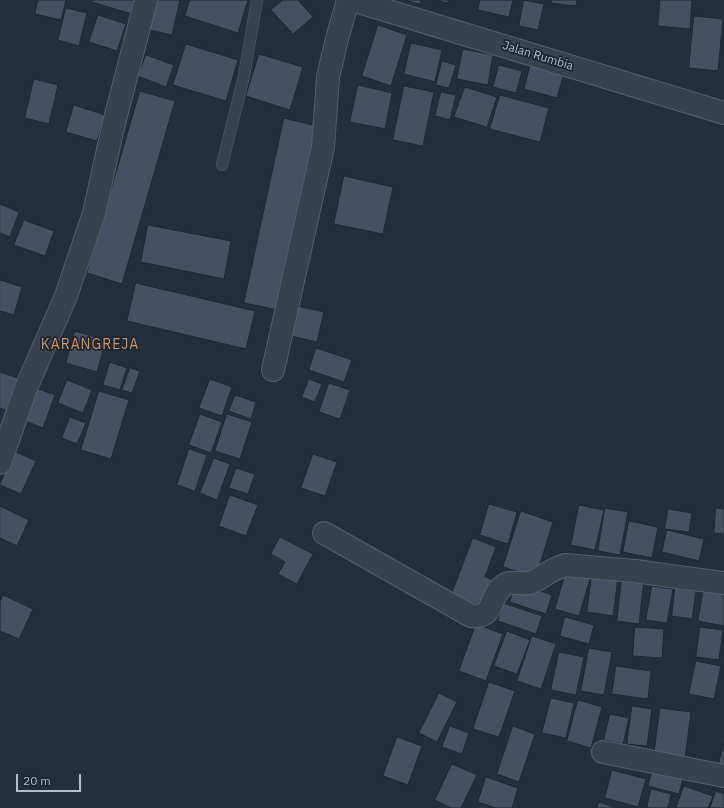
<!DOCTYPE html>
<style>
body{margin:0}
#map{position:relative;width:724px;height:808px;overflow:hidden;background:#242f3e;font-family:"IBM Plex Sans",sans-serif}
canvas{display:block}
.scale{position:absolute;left:16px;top:774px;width:65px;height:18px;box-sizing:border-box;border:2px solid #b4bcc9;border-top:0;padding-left:5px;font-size:12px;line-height:14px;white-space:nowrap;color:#b4bcc9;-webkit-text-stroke:3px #1d2633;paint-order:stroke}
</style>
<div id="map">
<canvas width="724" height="808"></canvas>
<div class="scale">20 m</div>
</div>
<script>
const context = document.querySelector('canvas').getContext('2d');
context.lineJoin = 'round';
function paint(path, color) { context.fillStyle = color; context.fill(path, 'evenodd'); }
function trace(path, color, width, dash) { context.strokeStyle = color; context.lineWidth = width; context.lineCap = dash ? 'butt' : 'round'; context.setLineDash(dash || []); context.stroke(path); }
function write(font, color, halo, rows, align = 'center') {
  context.font = font + ' "IBM Plex Sans",sans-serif'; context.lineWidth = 3.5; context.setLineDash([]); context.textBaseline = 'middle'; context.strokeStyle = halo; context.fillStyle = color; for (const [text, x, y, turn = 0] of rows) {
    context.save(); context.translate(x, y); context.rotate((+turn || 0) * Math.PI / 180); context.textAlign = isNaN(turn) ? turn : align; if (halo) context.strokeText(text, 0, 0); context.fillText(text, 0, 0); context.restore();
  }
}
const building = new Path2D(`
 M 38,0 L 66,0 L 61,20 L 35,14 Z
 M 92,0 L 136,0 L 132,14 L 92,2 Z
 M 151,0 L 180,0 L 172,35 L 145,29 Z
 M 190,0 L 248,0 L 238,33 L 185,16 Z
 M 283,0 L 298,0 L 313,17 L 293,34 L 271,10 Z
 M 405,0 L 421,0 L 420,4 Z
 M 436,0 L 448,0 L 448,3 Z
 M 480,0 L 513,0 L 509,17 L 478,10 Z
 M 524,0 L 544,4 L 538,30 L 519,26 Z
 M 552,0 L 577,0 L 576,6 L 551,3 Z
 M 660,0 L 692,0 L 690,29 L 658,26 Z
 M 66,8 L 87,13 L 79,46 L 58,40 Z
 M 98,15 L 126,24 L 117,51 L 89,42 Z
 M 694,16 L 723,19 L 718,71 L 689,68 Z
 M 378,25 L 407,35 L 391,86 L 362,76 Z
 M 411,43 L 442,50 L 435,82 L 404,74 Z
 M 186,44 L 238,60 L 226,101 L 173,85 Z
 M 463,49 L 493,55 L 488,85 L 457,79 Z
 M 259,54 L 303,67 L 290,110 L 246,96 Z
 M 146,55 L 174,65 L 166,87 L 138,76 Z
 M 442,61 L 456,65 L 449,88 L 436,85 Z
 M 531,63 L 564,73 L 557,98 L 524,89 Z
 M 499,65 L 522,71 L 516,93 L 493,87 Z
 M 34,79 L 58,85 L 49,124 L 25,118 Z
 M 358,85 L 392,93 L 385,129 L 350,122 Z
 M 404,86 L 434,92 L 423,146 L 393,140 Z
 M 465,87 L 497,97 L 487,127 L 454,117 Z
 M 140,91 L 175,101 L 122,284 L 87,273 Z
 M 441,92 L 456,95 L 450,120 L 435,116 Z
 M 500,95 L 549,108 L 540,142 L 490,129 Z
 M 74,105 L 105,115 L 97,141 L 66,132 Z
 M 284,118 L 317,126 L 278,310 L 244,303 Z
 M 344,176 L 393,187 L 383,234 L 334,224 Z
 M 0,204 L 19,212 L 10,237 L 0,233 Z
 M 24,220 L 54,231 L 45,256 L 14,245 Z
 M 148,225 L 231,241 L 224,279 L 141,262 Z
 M 0,280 L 22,287 L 14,315 L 0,311 Z
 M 136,283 L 255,311 L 246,349 L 127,321 Z
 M 297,306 L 324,312 L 317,342 L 291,336 Z
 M 75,331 L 106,340 L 97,372 L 66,363 Z
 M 316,348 L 352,360 L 344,382 L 309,370 Z
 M 110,362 L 127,368 L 120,390 L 103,385 Z
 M 130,368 L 140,371 L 132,393 L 122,390 Z
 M 0,372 L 18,378 L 6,410 L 0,408 Z
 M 210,379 L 232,387 L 222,416 L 199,408 Z
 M 309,379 L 322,384 L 315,402 L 302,397 Z
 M 67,380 L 92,390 L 83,413 L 58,403 Z
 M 329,383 L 350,390 L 340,419 L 319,412 Z
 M 30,386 L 55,395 L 43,428 L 18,418 Z
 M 99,391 L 129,400 L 111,459 L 81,450 Z
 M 235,395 L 256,402 L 251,419 L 229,411 Z
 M 200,414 L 222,422 L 211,453 L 189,445 Z
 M 227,414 L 252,422 L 240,459 L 215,451 Z
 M 70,417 L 86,423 L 77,444 L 62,438 Z
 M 189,449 L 207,455 L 195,491 L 177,485 Z
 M 14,451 L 36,461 L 21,494 L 0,485 Z
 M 313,454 L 337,462 L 325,496 L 301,488 Z
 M 214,458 L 230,464 L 217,500 L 200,493 Z
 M 236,468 L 255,474 L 248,494 L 229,488 Z
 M 230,495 L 258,505 L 246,536 L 219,526 Z
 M 489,504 L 517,512 L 508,544 L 480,535 Z
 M 579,505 L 604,510 L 595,550 L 571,545 Z
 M 0,506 L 29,520 L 17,546 L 0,538 Z
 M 605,508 L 628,512 L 620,555 L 598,551 Z
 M 716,508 L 724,509 L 724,534 L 714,533 Z
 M 668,509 L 692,513 L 689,532 L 665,529 Z
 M 521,511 L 553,522 L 536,577 L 503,567 Z
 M 629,521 L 658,527 L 652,558 L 623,552 Z
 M 667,530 L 704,539 L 699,561 L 662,552 Z
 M 280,537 L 313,554 L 297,584 L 278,574 L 285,562 L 271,554 Z
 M 473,538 L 496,547 L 485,577 L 495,581 L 485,608 L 451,596 Z
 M 566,572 L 590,579 L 579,616 L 555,609 Z
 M 592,574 L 618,578 L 613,616 L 587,612 Z
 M 622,577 L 644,580 L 639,624 L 617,621 Z
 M 516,583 L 552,595 L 546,614 L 510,602 Z
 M 652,586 L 673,589 L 667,623 L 646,620 Z
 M 704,587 L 724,591 L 724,626 L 698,621 Z
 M 675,588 L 696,591 L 692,619 L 672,616 Z
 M 3,595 L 33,609 L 19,639 L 0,631 L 0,602 Z
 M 503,603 L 542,616 L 536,634 L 498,621 Z
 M 565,617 L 594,625 L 589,644 L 560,636 Z
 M 476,624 L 503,634 L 486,681 L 459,671 Z
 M 635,627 L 664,629 L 662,658 L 633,656 Z
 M 700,627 L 723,630 L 719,660 L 696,657 Z
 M 507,631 L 530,640 L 517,674 L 494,666 Z
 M 532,636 L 556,644 L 541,689 L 517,681 Z
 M 589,648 L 612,652 L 604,695 L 581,691 Z
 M 559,652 L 584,657 L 576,695 L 551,690 Z
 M 696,661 L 721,666 L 714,699 L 689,694 Z
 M 616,666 L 651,671 L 648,699 L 612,694 Z
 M 489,682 L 515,691 L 499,737 L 473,729 Z
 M 439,693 L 457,702 L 437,742 L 419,733 Z
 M 551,698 L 574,703 L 566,738 L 542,733 Z
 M 578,700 L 602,707 L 591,748 L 567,741 Z
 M 632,706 L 652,709 L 647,746 L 627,744 Z
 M 660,708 L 691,712 L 685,759 L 654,755 Z
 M 610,714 L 629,718 L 623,744 L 604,740 Z
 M 450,726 L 469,733 L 462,754 L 442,747 Z
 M 513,726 L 535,734 L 519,782 L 497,774 Z
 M 397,737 L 422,746 L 408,785 L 383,776 Z
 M 724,742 L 724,769 L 718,767 Z
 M 452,764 L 477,775 L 461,808 L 451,808 L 435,800 Z
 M 654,765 L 684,774 L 679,794 L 648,786 Z
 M 612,770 L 646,779 L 638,807 L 605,798 Z
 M 486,777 L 518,788 L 512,808 L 496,808 L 478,802 Z
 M 684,786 L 713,796 L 708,808 L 676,808 Z
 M 651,789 L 671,794 L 668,808 L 647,808 Z
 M 716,791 L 724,794 L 724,808 L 710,808 Z
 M 599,802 L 617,808 L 597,808 Z`);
paint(building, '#455162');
trace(building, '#1f2835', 1);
const lane = new Path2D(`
 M 222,165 L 244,76 L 257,0`);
const street = new Path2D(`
 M 352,0 L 724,113
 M 273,370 L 323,147 L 328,77 L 337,39 L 348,0
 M 0,463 L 26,388 L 66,296 L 94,213 L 113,127 L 146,0
 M 324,533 L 471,616 C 496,618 488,598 502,587 C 510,579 519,585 528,583 C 538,582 545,574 553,570 C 557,568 561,567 565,565 L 635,571 L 663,575 L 724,583
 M 603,752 L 724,776`);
trace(lane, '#565f6c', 12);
trace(street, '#565f6c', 24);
trace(lane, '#38414e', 11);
trace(street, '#38414e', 22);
write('12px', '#b4bcc9', '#1d2633', [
 ["Jalan Rumbia",538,56,17]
]);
context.letterSpacing = '1px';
write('14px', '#d59563', '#1d2633', [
 ["KARANGREJA",90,345]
]);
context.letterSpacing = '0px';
</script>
